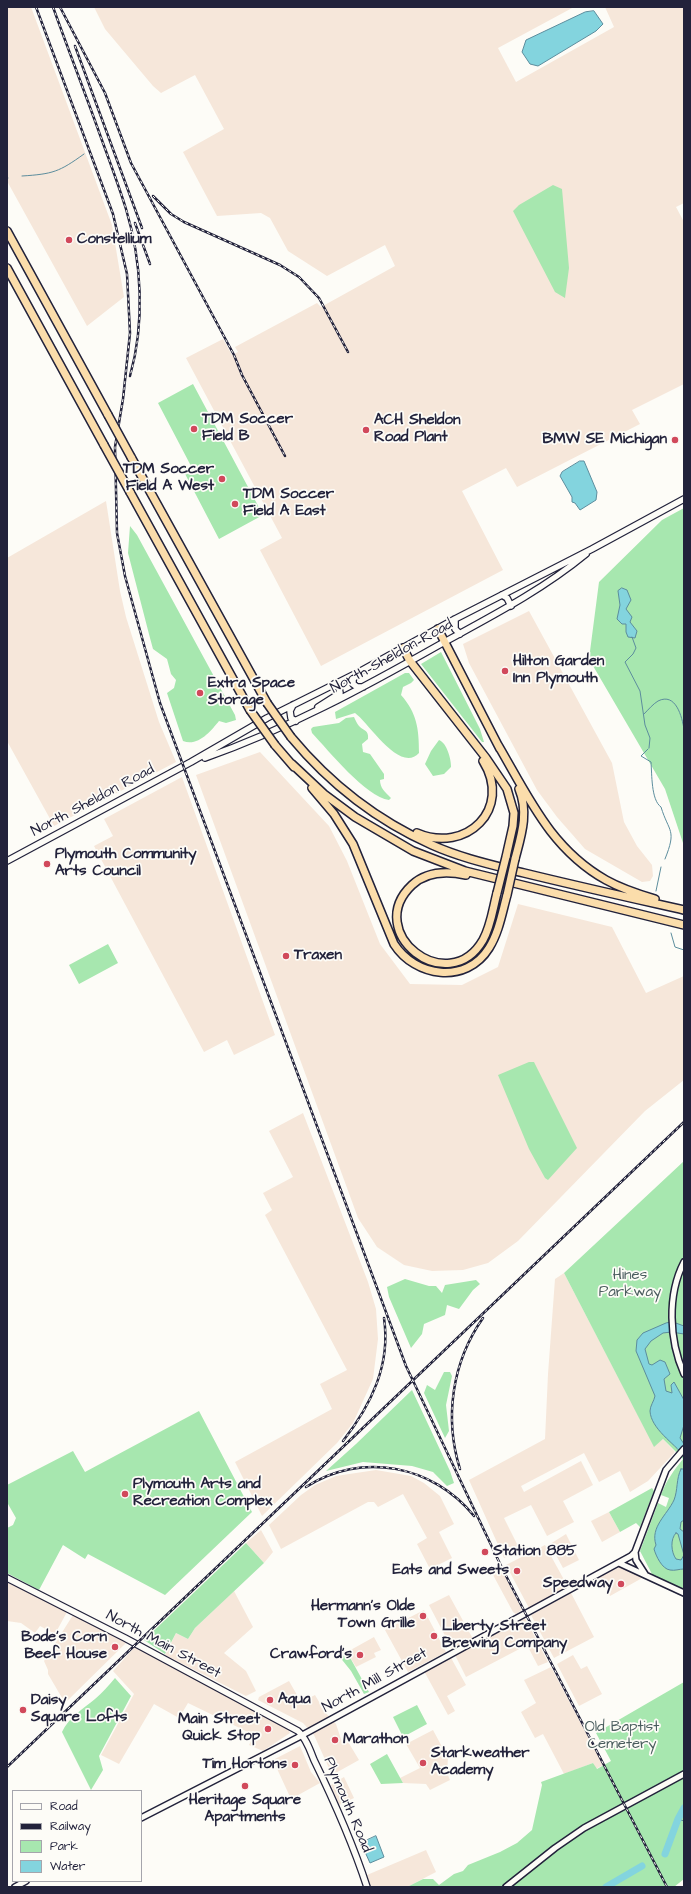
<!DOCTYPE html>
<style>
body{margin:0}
#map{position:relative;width:691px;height:1894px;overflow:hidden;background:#fdfcf7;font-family:"Architects Daughter",sans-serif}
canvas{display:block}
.frame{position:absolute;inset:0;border:8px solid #22223b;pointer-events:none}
.legend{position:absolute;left:12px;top:1790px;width:130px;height:92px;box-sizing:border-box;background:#fdfcf7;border:1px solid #a5a5ac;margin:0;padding:5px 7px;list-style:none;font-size:12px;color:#22223b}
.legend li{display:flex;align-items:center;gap:8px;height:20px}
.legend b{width:20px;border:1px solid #a5a5ac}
</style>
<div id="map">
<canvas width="691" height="1894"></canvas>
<div class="frame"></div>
<ul class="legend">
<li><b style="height:5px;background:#fdfcf7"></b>Road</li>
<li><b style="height:5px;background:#22223b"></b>Railway</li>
<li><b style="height:11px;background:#a7e7af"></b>Park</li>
<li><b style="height:11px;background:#83d4de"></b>Water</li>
</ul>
</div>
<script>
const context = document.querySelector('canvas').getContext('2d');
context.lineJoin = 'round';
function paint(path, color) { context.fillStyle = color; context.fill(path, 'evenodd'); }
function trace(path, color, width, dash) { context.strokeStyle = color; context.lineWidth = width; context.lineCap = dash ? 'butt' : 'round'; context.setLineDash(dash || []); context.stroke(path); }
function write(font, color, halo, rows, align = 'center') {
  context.font = font + ' "Architects Daughter",sans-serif'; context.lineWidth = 3.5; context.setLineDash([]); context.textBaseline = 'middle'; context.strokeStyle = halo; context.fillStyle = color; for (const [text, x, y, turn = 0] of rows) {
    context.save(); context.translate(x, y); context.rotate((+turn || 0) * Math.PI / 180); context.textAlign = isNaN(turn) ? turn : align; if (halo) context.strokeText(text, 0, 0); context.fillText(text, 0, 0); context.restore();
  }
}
paint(new Path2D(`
 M 7,7 L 31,7 L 112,225 L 124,297 L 87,326 L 7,181 Z
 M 94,7 L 574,7 L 498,48 L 516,82 L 614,27 L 605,7 L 684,7 L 684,203 L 676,207 L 684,222 L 684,384 L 632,410 L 640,424 L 517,487 L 506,468 L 462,491 L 503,570 L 321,666 L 260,550 L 282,538 L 186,358 L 223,339 L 232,355 L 238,352 L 235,347 L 317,303 L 321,307 L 395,266 L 385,245 L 327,276 L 288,251 L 270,218 L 261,213 L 217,216 L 183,152 L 224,129 L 195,75 L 161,93 L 153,86 L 105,29 Z
 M 106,501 L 120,591 L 126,617 L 159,722 L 176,762 L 54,826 L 7,741 L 7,558 Z
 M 529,611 L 612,763 L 624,822 L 637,846 L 652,865 L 653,876 L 650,881 L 642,882 L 585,849 L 557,817 L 537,790 L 469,663 L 463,644 Z
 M 260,752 L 329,826 L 347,861 L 380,944 L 410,984 L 462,985 L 498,967 L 518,904 L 612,927 L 646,993 L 684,976 L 684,1080 L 645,1111 L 518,1241 L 488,1263 L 463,1270 L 432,1271 L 404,1265 L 377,1247 L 358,1218 L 196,775 Z
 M 182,777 L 275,1035 L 234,1055 L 227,1040 L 204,1052 L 94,846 L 113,836 L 104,819 Z
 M 303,1113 L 368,1282 L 376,1309 L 378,1339 L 373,1379 L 353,1423 L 337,1443 L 262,1516 L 235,1462 L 332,1409 L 320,1384 L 347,1370 L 265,1215 L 272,1210 L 263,1193 L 293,1177 L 269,1131 Z
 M 564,1273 L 654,1446 L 663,1439 L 675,1452 L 648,1481 L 630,1492 L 620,1471 L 599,1482 L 584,1453 L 521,1486 L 524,1492 L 581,1461 L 593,1485 L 563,1501 L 574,1522 L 547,1536 L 531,1505 L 504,1518 L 520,1550 L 504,1558 L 469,1480 L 545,1439 L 548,1374 L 555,1279 Z
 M 376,1470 L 411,1476 L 424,1483 L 440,1496 L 454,1524 L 439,1532 L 452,1558 L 430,1569 L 417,1544 L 427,1538 L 403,1494 L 378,1507 L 374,1502 L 368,1502 L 281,1549 L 269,1525 L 301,1495 L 315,1485 L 336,1476 Z
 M 609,1512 L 620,1532 L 602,1542 L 591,1521 Z
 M 261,1530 L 273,1552 L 264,1563 L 246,1543 Z
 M 566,1534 L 579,1560 L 563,1568 L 550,1544 Z
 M 545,1545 L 568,1587 L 529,1608 L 506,1565 Z
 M 620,1567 L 644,1577 L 610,1596 L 599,1577 Z
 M 501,1568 L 522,1610 L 516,1614 L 513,1612 L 492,1573 Z
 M 7,1582 L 67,1612 L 55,1634 L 40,1626 L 35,1633 L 21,1623 L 7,1621 Z
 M 234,1591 L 253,1627 L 224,1653 L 246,1671 L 256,1691 L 246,1696 L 165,1655 L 176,1633 L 188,1639 L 195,1628 Z
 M 571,1593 L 594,1637 L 554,1658 L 531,1615 Z
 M 449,1595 L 473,1639 L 452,1649 L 429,1605 Z
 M 424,1610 L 446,1652 L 408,1672 L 385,1630 Z
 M 73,1615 L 127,1642 L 65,1703 L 48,1674 L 48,1670 L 44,1661 Z
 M 525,1618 L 548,1662 L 538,1666 L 527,1645 L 466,1677 L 455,1655 Z
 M 374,1637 L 381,1650 L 374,1653 L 376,1657 L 356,1667 L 347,1652 Z
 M 135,1647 L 288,1729 L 290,1733 L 263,1751 L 249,1745 L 254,1735 L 188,1703 L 179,1718 L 154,1704 L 119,1764 L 101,1755 L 134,1694 L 113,1671 Z
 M 573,1655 L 581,1669 L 587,1666 L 602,1694 L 579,1706 L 557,1664 Z
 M 450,1656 L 466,1685 L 447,1696 L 455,1711 L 448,1715 L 424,1671 Z
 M 551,1667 L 603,1765 L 596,1769 L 593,1763 L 564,1774 L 543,1734 L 535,1738 L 521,1712 L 536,1703 L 524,1680 Z
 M 289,1681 L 301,1702 L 315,1695 L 325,1712 L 336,1724 L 342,1742 L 347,1740 L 359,1760 L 332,1775 L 314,1735 L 303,1723 L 258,1700 L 259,1697 Z
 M 433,1730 L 448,1758 L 447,1773 L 450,1780 L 430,1790 L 426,1784 L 403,1783 L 400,1778 L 420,1768 L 406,1744 Z
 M 300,1746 L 311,1772 L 320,1783 L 291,1799 L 273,1760 Z
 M 344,1777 L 354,1798 L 339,1805 L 331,1785 Z
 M 426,1850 L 436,1872 L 407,1887 L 371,1887 L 367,1875 Z`), '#f6e7da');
paint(new Path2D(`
 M 553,185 L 562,189 L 569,268 L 565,298 L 555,292 L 513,211 L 519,205 Z
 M 193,384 L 263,515 L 219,539 L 183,470 L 191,466 L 158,403 Z
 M 684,508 L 684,846 L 665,789 L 589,659 L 599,582 L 662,520 Z
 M 130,526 L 137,535 L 235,715 L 236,720 L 226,723 L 219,721 C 211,731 198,747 183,741 L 167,693 L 174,688 L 176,680 L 171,674 L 167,659 L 153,649 L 150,638 L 128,553 Z
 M 441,652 L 480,729 L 484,742 L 482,742 L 421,664 Z
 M 405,673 L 409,673 L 414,680 L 411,683 L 403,687 L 401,695 C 417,713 419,729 419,753 C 400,774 369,723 355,713 L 336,719 L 335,712 Z
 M 354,717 C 355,719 357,724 359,726 C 364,731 369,730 368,739 L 362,744 L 363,752 L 370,754 L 384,774 L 384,779 L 380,780 C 380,788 385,792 391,798 L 389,800 C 366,797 329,751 312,733 L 311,729 L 313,727 L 339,723 L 346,718 Z
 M 439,740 C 447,743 451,759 451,767 L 444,774 L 433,776 L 425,764 L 431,751 Z
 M 108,944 L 118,963 L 79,984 L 69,965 Z
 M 529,1062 L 534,1062 L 577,1148 L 548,1180 L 545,1178 L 529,1149 L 498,1075 Z
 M 684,1161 L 684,1590 L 653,1576 L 640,1551 L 658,1503 L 666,1507 L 669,1498 L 661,1495 C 666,1481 674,1470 683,1459 L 663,1439 L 654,1447 L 564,1273 Z
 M 405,1279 L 429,1286 L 436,1286 L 442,1293 L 445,1285 L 476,1280 L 480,1284 L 473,1290 L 459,1309 L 447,1305 L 445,1315 L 424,1324 L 422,1334 L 411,1348 L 389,1297 L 387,1287 Z
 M 444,1372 L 450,1372 L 452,1376 L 446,1405 L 449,1431 L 445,1438 L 424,1393 L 427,1385 L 435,1390 Z
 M 412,1390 L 450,1471 L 454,1483 L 447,1486 L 433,1472 L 412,1466 L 363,1462 L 326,1471 L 356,1444 Z
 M 199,1411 L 252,1512 L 165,1595 L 88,1554 L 85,1559 L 63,1545 L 39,1590 L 7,1573 L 7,1528 L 13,1525 L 16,1518 L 8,1504 L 7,1504 L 7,1485 L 73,1451 L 85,1472 Z
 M 652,1488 L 654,1491 L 640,1527 L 636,1523 L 620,1532 L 609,1512 Z
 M 246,1543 L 264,1563 L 195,1628 L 188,1639 L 176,1633 L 165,1654 L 144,1640 Z
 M 347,1652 L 369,1692 L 364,1694 L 351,1671 L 339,1656 Z
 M 115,1678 L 131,1696 L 99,1756 L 103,1770 L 91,1790 L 62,1732 C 68,1718 84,1708 95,1699 C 102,1693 109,1685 115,1678 Z
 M 684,1682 L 684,1879 L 674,1887 L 407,1887 L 423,1879 L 433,1879 L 439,1885 L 454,1874 L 463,1871 L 468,1865 L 500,1852 L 517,1843 L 532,1830 L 542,1785 L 541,1782 L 593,1763 L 597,1769 L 611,1761 L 596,1733 Z
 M 417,1705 L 427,1724 L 403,1737 L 393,1717 Z
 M 387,1754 L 403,1783 L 381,1784 L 370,1764 Z`), '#a7e7af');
const water = new Path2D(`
 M 594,11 L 603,24 L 596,31 L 538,66 L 530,64 L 522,52 L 526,40 L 585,12 Z
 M 580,461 L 584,461 L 597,492 L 596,500 L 580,510 L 575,503 L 572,502 L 572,497 L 560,476 L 562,472 Z
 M 622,588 L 627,590 L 631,600 L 626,609 L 632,617 L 630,622 L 637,631 L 635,638 L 628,637 L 626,632 L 626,624 L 622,624 L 617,619 L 620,605 L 618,591 Z
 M 673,1322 L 684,1326 L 684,1334 L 671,1332 L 663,1333 L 651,1341 L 645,1349 L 649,1364 L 652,1365 L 660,1360 L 665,1362 L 670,1374 L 664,1379 L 666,1391 L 672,1393 L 671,1385 L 674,1382 L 684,1400 L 684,1425 L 680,1438 L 684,1444 L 684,1456 C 674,1443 651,1429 650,1411 C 650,1406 654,1401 655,1396 L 636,1351 L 637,1340 L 643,1333 L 666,1323 Z
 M 681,1469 L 684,1469 L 684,1520 L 681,1522 L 680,1529 L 684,1532 L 684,1569 C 679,1569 675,1571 670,1570 C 662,1569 656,1556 654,1549 L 656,1545 C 650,1527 667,1515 674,1500 C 678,1490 676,1479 681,1469 ZM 676,1533 L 678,1534 L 684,1555 L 681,1560 L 676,1559 C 671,1552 670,1539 676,1533 Z
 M 376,1836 L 384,1857 L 370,1863 L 361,1843 Z`);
paint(water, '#83d4de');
trace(water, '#5c8d9d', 1);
trace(new Path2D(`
 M 22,176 C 53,174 59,172 84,154
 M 7,178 L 8,178
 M 632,637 L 636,648 L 633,654 L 625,662 L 640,691 L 645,725 L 650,738 L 649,748
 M 644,714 C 648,710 653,704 658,701 C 676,692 682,717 684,729
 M 648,749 L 641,756 L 651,762 C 652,774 651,800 661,807 C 669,833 677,829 665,859
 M 656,891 L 661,867
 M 671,933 L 675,947 L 684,950
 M 678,1819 L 684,1821`), '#5c8d9d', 1);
trace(new Path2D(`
 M 665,1854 L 678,1819 L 684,1808
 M 606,1887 L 642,1866`), '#83d4de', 7);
const tertiary = new Path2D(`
 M 684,1262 C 667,1295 669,1340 684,1374
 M 635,1552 L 636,1560 L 645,1574
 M 619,1563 L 684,1593
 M 141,1818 L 297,1738 L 631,1556 L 635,1552 L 666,1470 L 684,1449
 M 15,1887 L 26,1881
 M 506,1887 L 555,1848 L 584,1828 L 684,1774`);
const secondary = new Path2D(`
 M 502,595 L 507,598 L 511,606
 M 455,619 L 455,629 L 460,634
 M 358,674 L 353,679 L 353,684 L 357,687 L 363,687
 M 293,705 L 290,711 L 291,718 L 296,721
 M 318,707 L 340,693 L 339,688 L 334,684
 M 205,758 C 287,729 363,688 439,645 C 490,617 541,591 586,554
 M 7,861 L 191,762 L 267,718 L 359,672 L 455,619 L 592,549 L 684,499
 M 7,1578 L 125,1638 L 298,1731 C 306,1738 310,1750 314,1760 C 334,1801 353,1844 367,1887`);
const motorway = new Path2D(`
 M 7,231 L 108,415
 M 7,268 L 104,445
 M 131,457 L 267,703
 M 130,492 L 250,710
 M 438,629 L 500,749
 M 403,648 L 410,661 L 486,758 L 507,789 L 514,813 L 513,826 L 506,857
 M 291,737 C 330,784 376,820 432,845 C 461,858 493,865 524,873 C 577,886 631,898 684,910
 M 275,745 L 294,767
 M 498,745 C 529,798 551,849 606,880 C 622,889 638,894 655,899
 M 292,764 L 324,794 L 355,817 L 413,851 L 465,871 L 684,925
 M 312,788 L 334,814 L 353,844 L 394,944 C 415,977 466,985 489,948 C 499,932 502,913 507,895
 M 417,833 C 466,854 513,809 483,761
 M 515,859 C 521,836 529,813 519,789
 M 466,875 C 447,871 427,871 412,885 C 362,932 448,1000 483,940 C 491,926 493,908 497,893`);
trace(tertiary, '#22223b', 8);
trace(secondary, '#22223b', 8);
trace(motorway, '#22223b', 10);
trace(tertiary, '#fdfcf7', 5);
trace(secondary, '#fdfcf7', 5.5);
trace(motorway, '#fbddab', 7);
const rail = new Path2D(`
 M 36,7 L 113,214 L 127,274 L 130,333 L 123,399 L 115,447 L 117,533 L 125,576 L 160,703 L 406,1366 L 502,1568 L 667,1887
 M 53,7 C 68,49 84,90 99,132 C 108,157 118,183 126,209 C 142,262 145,323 130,376
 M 60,7 L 105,93 L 131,163 L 234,355 L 242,375 L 285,456
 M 75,46 L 142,228
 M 153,196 L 171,214 L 184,222 L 280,265 L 299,277 L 319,298 L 348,352
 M 135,223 L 150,264
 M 343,1441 C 371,1405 391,1365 384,1318
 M 460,1469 C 444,1418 452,1362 483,1318
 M 306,1487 C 361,1451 433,1465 474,1516
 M 7,1767 L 684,1122`);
trace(rail, '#22223b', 2.5);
trace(rail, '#fdfcf7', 1, [3]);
const motorwayBridge = new Path2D(`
 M 108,415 L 131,457
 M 104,445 L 130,492
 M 267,703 L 291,737
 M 250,710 L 275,745
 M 497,893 L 506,857
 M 507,895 L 515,859`);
trace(motorwayBridge, '#22223b', 10, []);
trace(motorwayBridge, '#fbddab', 7);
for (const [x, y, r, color] of [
 [69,240,4,"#d1495b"],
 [194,429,4,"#d1495b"],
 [366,430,4,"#d1495b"],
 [675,440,4,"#d1495b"],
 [222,479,4,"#d1495b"],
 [235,504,4,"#d1495b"],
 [505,671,4,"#d1495b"],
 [200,693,4,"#d1495b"],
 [47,864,4,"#d1495b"],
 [286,956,4,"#d1495b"],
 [125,1494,4,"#d1495b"],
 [485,1552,4,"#d1495b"],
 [517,1571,4,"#d1495b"],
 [621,1584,4,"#d1495b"],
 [423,1616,4,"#d1495b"],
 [434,1636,4,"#d1495b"],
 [115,1647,4,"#d1495b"],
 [360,1655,4,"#d1495b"],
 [270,1700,4,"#d1495b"],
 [23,1710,4,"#d1495b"],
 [268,1729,4,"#d1495b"],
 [335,1740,4,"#d1495b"],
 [423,1763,4,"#d1495b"],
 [295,1765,4,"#d1495b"],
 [245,1786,4,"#d1495b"]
]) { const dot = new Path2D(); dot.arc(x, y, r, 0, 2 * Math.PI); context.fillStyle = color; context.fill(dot); trace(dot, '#fdfcf7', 1.5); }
write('bold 15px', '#22223b', '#fdfcf7', [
 ["Constellium",77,240],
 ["TDM Soccer",202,420],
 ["Field B",202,437],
 ["ACH Sheldon",374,421],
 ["Road Plant",374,438],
 ["BMW SE Michigan",667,440,"right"],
 ["TDM Soccer",214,470,"right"],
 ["Field A West",214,487,"right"],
 ["TDM Soccer",243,495],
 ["Field A East",243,512],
 ["Hilton Garden",513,662],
 ["Inn Plymouth",513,679],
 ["Extra Space",208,684],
 ["Storage",208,701],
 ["Plymouth Community",55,855],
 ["Arts Council",55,872],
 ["Traxen",294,956],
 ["Plymouth Arts and",133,1485],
 ["Recreation Complex",133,1502],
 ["Station 885",493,1552],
 ["Eats and Sweets",509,1571,"right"],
 ["Speedway",613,1584,"right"],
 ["Hermann's Olde",415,1607,"right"],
 ["Town Grille",415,1624,"right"],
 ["Liberty Street",442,1627],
 ["Brewing Company",442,1644],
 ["Bode's Corn",107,1638,"right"],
 ["Beef House",107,1655,"right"],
 ["Crawford's",352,1655,"right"],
 ["Aqua",278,1700],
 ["Daisy",31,1701],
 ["Square Lofts",31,1718],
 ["Main Street",260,1720,"right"],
 ["Quick Stop",260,1737,"right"],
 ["Marathon",343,1740],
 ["Starkweather",431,1754],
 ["Academy",431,1771],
 ["Tim Hortons",287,1765,"right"],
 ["Heritage Square",245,1801,"center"],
 ["Apartments",245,1818,"center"]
], 'left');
write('15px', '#22223b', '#fdfcf7', [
 ["North Sheldon Road",392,657,-29],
 ["North Sheldon Road",93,801,-28],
 ["North Main Street",163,1645,28],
 ["North Mill Street",375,1681,-29],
 ["Plymouth Road",347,1805,67]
]);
write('15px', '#4a5d5e', '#fdfcf7', [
 ["Hines",630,1276],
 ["Parkway",630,1293],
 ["Old Baptist",622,1728],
 ["Cemetery",622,1745]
]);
</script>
